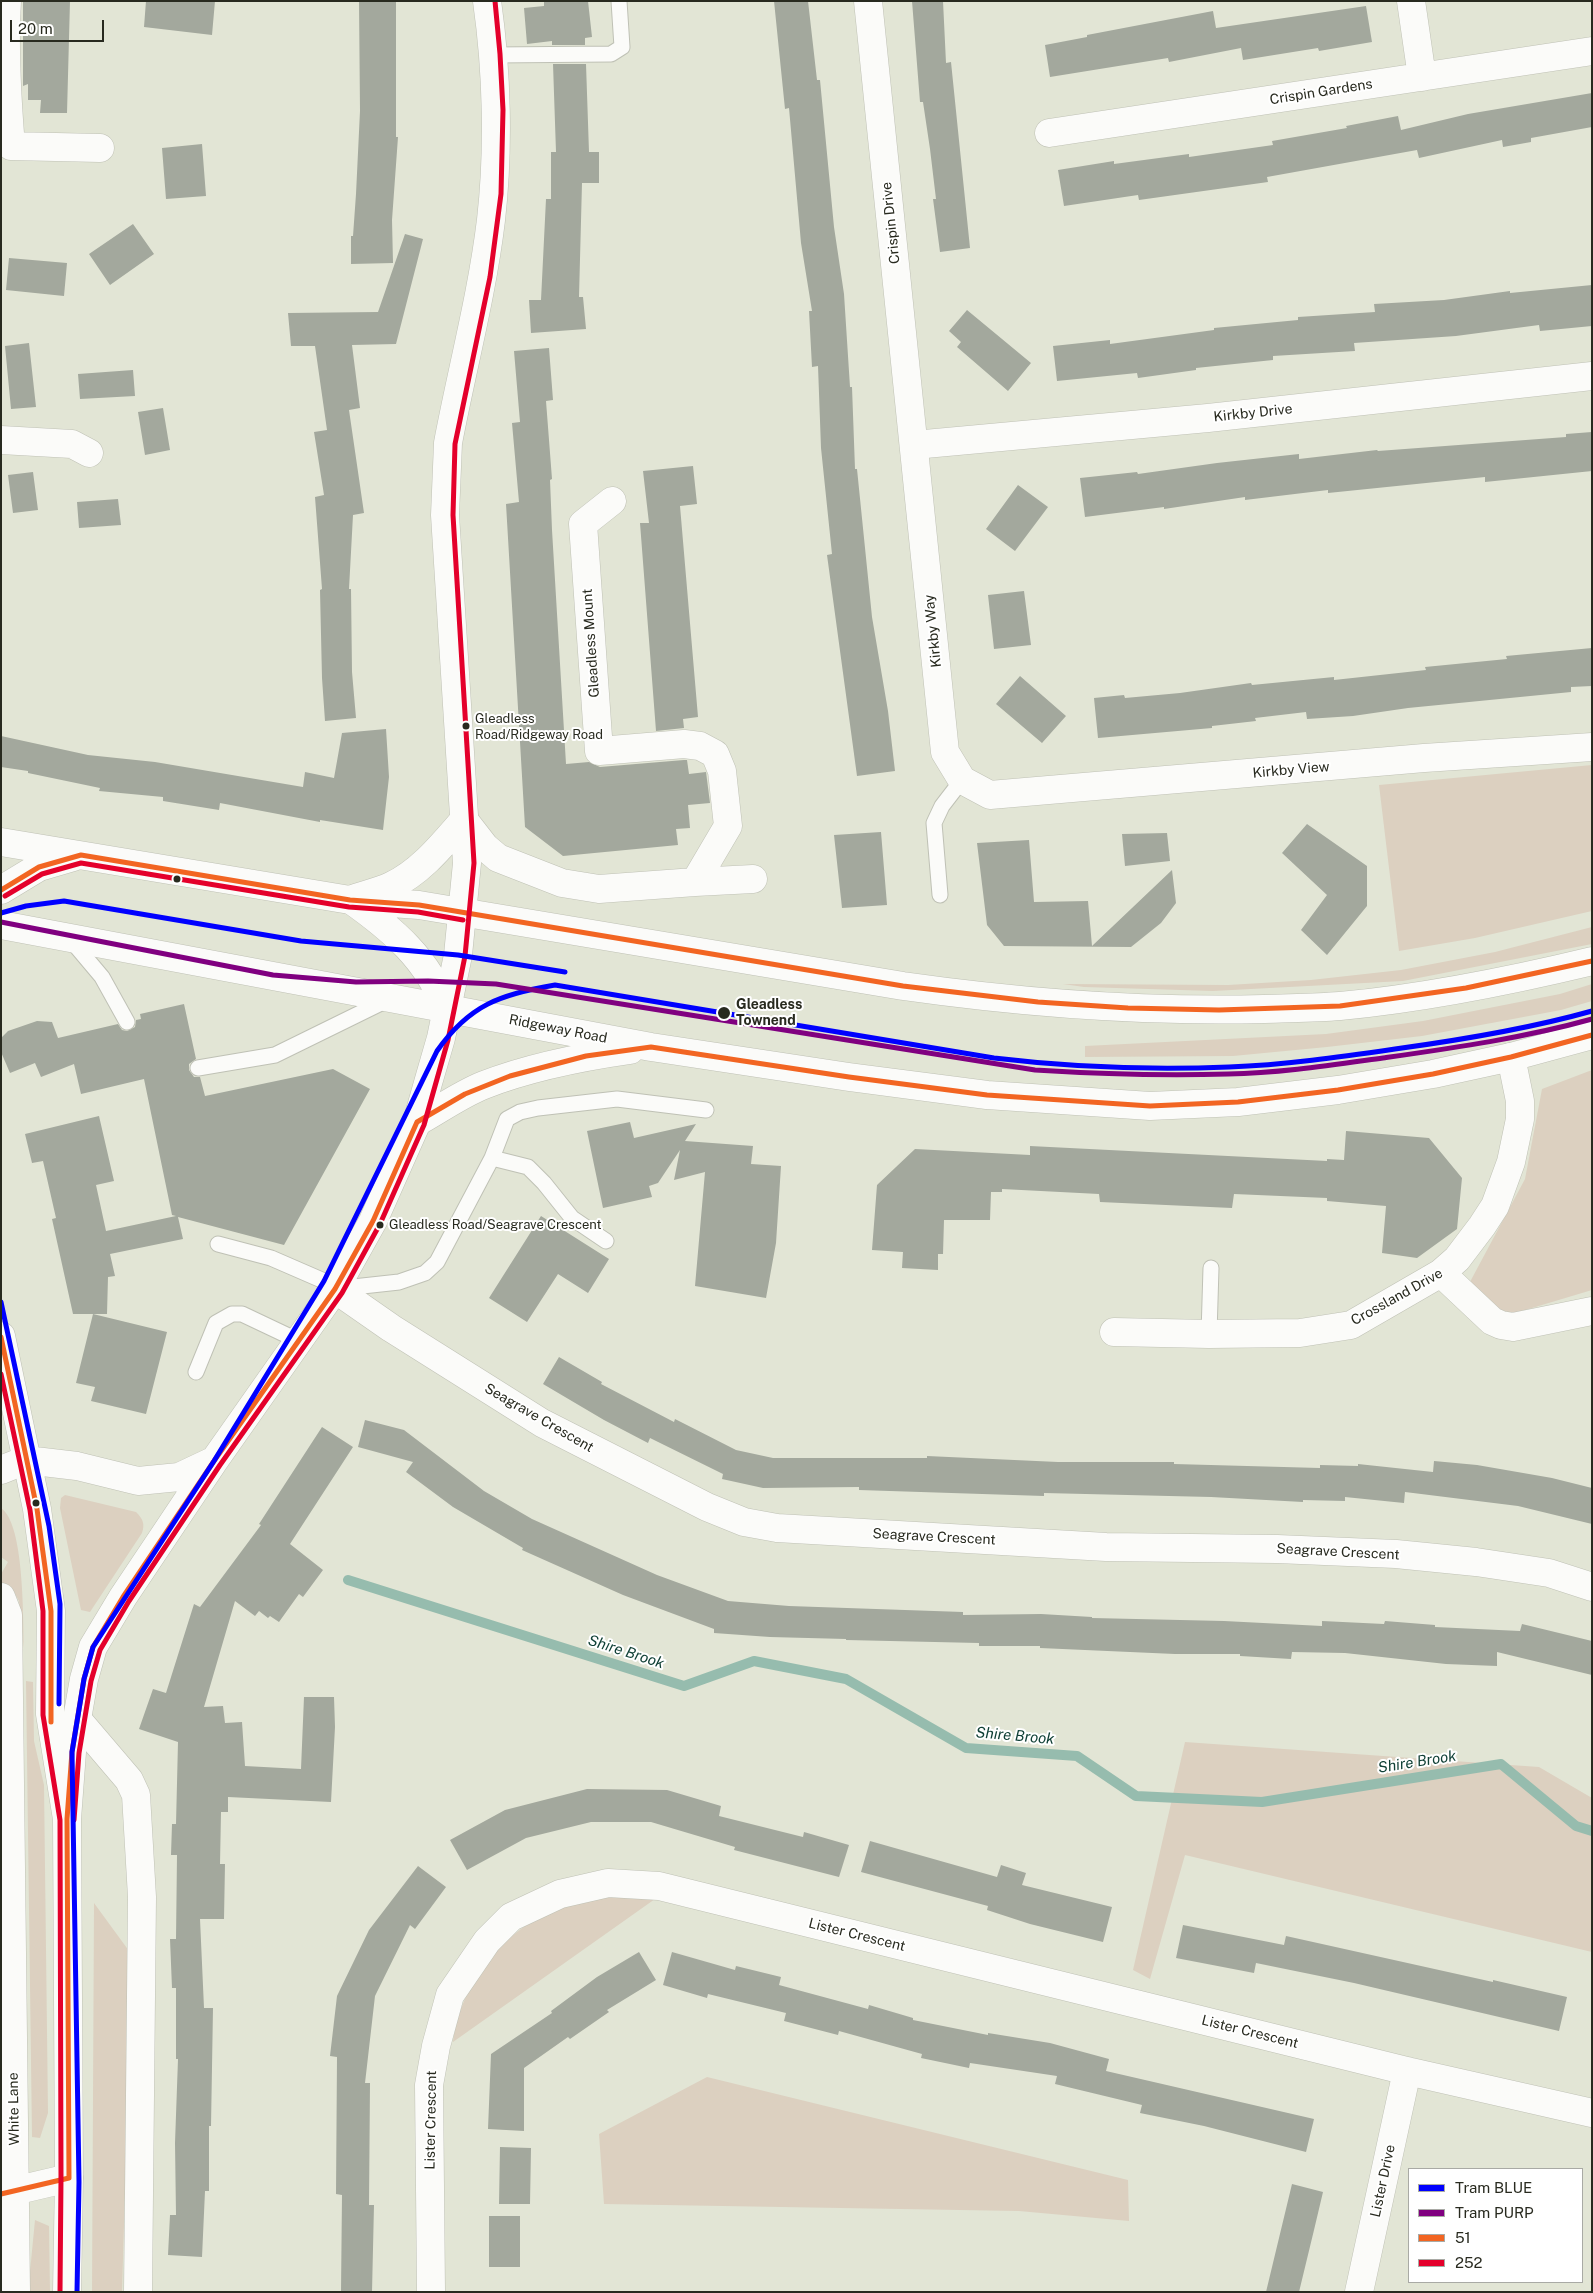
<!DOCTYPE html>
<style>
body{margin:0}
#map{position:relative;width:1593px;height:2293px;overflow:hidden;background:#e2e5d5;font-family:"Public Sans",sans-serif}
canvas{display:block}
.frame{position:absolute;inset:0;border:2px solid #282a1f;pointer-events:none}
.legend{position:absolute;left:1408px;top:2168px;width:175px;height:115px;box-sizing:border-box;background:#fff;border:1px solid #a9aaa5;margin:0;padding:6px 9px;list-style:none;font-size:15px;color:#282a1f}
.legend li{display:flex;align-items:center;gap:10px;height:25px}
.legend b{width:25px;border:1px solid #a9aaa5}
.scale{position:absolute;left:10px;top:20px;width:94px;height:22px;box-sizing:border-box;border:2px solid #282a1f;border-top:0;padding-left:6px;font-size:15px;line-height:18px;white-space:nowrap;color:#282a1f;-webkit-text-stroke:4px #fff;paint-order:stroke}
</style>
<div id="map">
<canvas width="1593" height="2293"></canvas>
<div class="frame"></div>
<ul class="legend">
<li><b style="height:6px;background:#00f"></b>Tram BLUE</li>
<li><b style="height:6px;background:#800080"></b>Tram PURP</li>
<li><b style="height:6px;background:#f26522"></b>51</li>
<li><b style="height:6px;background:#e4002b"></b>252</li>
</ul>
<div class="scale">20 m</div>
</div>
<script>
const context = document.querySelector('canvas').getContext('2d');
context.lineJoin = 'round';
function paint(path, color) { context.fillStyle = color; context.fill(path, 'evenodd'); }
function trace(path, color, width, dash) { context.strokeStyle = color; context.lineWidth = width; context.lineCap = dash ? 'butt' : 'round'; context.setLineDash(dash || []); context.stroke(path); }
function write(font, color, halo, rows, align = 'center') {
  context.font = font + ' "Public Sans",sans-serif'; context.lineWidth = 4; context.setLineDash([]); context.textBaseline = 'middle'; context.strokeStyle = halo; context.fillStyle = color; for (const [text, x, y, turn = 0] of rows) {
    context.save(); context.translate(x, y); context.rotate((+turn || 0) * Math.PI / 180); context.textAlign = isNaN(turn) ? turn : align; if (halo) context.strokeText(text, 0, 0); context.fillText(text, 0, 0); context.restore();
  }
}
paint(new Path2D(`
 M 1592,765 L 1592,911 L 1475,938 L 1399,951 L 1379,785 Z
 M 1592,927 L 1592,944 L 1403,981 L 1213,991 L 1084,987 L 1063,984 L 1228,985 L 1311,980 L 1401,970 L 1495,952 Z
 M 1592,984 L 1592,1001 L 1561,1010 L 1422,1036 L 1327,1047 L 1233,1056 L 1085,1057 L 1085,1046 L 1326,1034 L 1423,1021 L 1560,994 Z
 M 1592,1070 L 1592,1290 L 1502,1317 L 1463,1295 L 1525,1179 L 1542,1089 Z
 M 65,1495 L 136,1512 C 143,1519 145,1524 142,1533 L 90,1612 L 81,1610 L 60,1508 L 61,1498 Z
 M 1,1508 C 25,1524 23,1622 24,1652 L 19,1601 L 15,1594 L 1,1585 L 1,1574 L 8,1562 L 1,1557 Z
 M 26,1681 L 33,1682 L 34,1741 L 44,1785 L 48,2113 L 40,2138 L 32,2137 Z
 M 1185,1742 L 1539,1767 L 1592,1798 L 1592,1952 L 1185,1855 L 1150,1979 L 1133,1970 Z
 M 636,1893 L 655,1899 L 453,2042 C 462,1975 514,1920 578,1899 C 595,1893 618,1895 636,1893 Z
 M 94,1903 L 132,1955 L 122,2292 L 92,2292 Z
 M 707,2077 L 1128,2180 L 1129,2221 L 1019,2211 L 604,2204 L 599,2134 Z
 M 35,2220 L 49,2226 L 50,2292 L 28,2292 Z`), '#dcd0c0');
trace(new Path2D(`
 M 348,1580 L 684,1686 L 754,1661 L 846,1679 L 966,1748 L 1077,1756 L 1136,1796 L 1262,1802 L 1501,1764 L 1576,1826 L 1592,1831`), '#96bcae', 10);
paint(new Path2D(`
 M 23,1 L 70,1 L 67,113 L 40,113 L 41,100 L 28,100 L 28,84 L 23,86 Z
 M 146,1 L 215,1 L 212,35 L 144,27 Z
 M 359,1 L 396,1 L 396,137 L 398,137 L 392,220 L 393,263 L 351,264 L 351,236 L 353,236 L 356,194 L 360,111 Z
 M 544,1 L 588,1 L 592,37 L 585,38 L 585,45 L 552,45 L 552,41 L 527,44 L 524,8 L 544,6 Z
 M 774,1 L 808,1 L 817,80 L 820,80 L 834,227 L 844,294 L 850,387 L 852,387 L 855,469 L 857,469 L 872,617 L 888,711 L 895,771 L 857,776 L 827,555 L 832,554 L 821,448 L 818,366 L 812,367 L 809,311 L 812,311 L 801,243 L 789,108 L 785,109 Z
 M 912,1 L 943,1 L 946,63 L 951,62 L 970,248 L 940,252 L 933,199 L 936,199 L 930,149 L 923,102 L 920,102 Z
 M 1366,6 L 1372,42 L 1319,51 L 1318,48 L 1243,60 L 1241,48 L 1169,62 L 1168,58 L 1050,77 L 1045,45 L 1087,37 L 1087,35 L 1213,11 L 1216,28 Z
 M 553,64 L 586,64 L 589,152 L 599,152 L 599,183 L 582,183 L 579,297 L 583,297 L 586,329 L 531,333 L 529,300 L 541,300 L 546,199 L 551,199 L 551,152 L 556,152 Z
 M 1592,93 L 1592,127 L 1531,138 L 1531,142 L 1503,147 L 1502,140 L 1419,158 L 1417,150 L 1267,177 L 1268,182 L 1139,200 L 1138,195 L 1064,206 L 1058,170 L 1114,161 L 1114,164 L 1189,154 L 1189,157 L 1273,145 L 1272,141 L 1347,128 L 1346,126 L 1398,116 L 1401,130 L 1468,114 Z
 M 202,144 L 206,196 L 166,199 L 162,148 Z
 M 133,224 L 154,254 L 110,285 L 89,254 Z
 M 405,234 L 423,239 L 396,344 L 352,345 L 360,408 L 349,410 L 364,513 L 353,515 L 349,589 L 351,589 L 352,672 L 356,718 L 325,721 L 322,678 L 320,590 L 322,589 L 315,497 L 324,495 L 314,432 L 327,430 L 315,346 L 291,346 L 288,313 L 378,312 Z
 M 9,258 L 67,263 L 64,296 L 6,290 Z
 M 1592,285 L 1592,326 L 1540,331 L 1539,325 L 1456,336 L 1354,343 L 1355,351 L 1273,356 L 1273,360 L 1196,368 L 1196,370 L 1138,378 L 1137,373 L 1057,381 L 1053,346 L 1110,340 L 1110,344 L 1214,330 L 1214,328 L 1298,320 L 1298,317 L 1375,312 L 1374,304 L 1444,300 L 1510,291 L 1510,293 Z
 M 967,310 L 1031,363 L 1008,391 L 957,347 L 961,342 L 949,331 Z
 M 29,343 L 36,407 L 11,409 L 5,346 Z
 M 549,348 L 553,400 L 546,401 L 552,479 L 550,480 L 552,530 L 566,764 L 589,762 L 600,767 L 684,760 L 687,760 L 689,774 L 706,772 L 710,803 L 688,805 L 690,828 L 676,829 L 678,845 L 563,856 L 525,827 L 506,504 L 519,502 L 512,423 L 520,422 L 514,351 Z
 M 133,370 L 135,396 L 80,399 L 78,374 Z
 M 163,408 L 170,450 L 145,455 L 138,412 Z
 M 1592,432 L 1592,471 L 1485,482 L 1485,477 L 1328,493 L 1328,490 L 1245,500 L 1245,497 L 1164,509 L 1164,507 L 1085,517 L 1080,478 L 1137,472 L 1138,474 L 1217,463 L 1299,454 L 1299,459 L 1377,450 L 1378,451 L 1566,437 L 1566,434 Z
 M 693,466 L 697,504 L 680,506 L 698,717 L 683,719 L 684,728 L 656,731 L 640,523 L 649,523 L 643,471 Z
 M 33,472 L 38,510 L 13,513 L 8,475 Z
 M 1018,485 L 1048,507 L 1015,551 L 986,529 Z
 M 118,499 L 121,525 L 79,528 L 77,502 Z
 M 1024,591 L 1031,645 L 994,649 L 988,595 Z
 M 1592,648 L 1592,686 L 1571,687 L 1571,692 L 1408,708 L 1353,716 L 1307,719 L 1306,712 L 1255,718 L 1256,721 L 1212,726 L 1212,728 L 1098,738 L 1094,698 L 1124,695 L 1125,698 L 1180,693 L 1251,683 L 1252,685 L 1334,677 L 1334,680 L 1426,670 L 1425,667 L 1507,659 L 1506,656 Z
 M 1020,676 L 1066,716 L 1042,743 L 996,704 Z
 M 386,729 L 389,777 L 383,830 L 320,820 L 320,822 L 220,803 L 219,810 L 163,801 L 163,797 L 99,791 L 100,788 L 28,773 L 28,771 L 1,767 L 1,736 L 88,755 L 155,762 L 303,787 L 305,772 L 334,778 L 342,733 Z
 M 1307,824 L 1367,866 L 1367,906 L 1327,955 L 1301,930 L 1327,895 L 1282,853 Z
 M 881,832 L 887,905 L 842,908 L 834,835 Z
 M 1167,833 L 1170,861 L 1125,866 L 1122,834 Z
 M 1029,840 L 1034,902 L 1088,901 L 1092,946 L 1172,870 L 1176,903 L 1161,923 L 1131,947 L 1004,946 L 987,925 L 977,843 Z
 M 184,1004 L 196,1059 L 189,1064 L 189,1070 L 194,1077 L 200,1077 L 205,1096 L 333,1069 L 370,1089 L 284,1245 L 178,1217 L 183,1239 L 110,1254 L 115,1276 L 108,1277 L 107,1314 L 73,1314 L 52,1219 L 56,1218 L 43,1161 L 32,1163 L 25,1134 L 99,1116 L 114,1181 L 96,1185 L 106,1231 L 176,1216 L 172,1215 L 144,1079 L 81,1094 L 74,1064 L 41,1077 L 35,1063 L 10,1073 L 1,1052 L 1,1038 L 8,1031 L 37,1021 L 52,1022 L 58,1038 L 118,1024 L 122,1030 L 127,1031 L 135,1027 L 136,1020 L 141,1019 L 140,1014 Z
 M 630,1122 L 634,1138 L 696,1124 L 685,1141 L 753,1146 L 751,1164 L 781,1166 L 776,1243 L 766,1298 L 695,1286 L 705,1172 L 674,1180 L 680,1150 L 658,1183 L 649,1186 L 652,1197 L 603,1208 L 587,1131 Z
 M 1346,1131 L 1429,1138 L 1462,1178 L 1457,1229 L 1417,1258 L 1382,1253 L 1386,1206 L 1327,1201 L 1327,1198 L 1234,1194 L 1232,1208 L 1100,1202 L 1099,1194 L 1002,1189 L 1002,1192 L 991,1192 L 990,1220 L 944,1220 L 943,1254 L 938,1254 L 938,1270 L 902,1268 L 903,1252 L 872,1250 L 877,1185 L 915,1149 L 1030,1155 L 1030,1146 L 1327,1161 L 1327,1159 L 1344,1160 Z
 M 541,1216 L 609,1259 L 588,1293 L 558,1274 L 527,1322 L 489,1298 Z
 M 93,1314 L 167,1332 L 146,1414 L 91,1401 L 95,1387 L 76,1383 Z
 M 559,1357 L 602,1382 L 601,1384 L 674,1422 L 675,1419 L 736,1450 L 773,1458 L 927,1458 L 927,1456 L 1058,1462 L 1174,1462 L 1174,1464 L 1320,1468 L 1320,1465 L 1358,1466 L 1358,1464 L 1433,1472 L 1434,1461 L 1477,1465 L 1552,1478 L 1592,1488 L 1592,1524 L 1518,1506 L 1405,1492 L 1404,1503 L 1345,1497 L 1345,1501 L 1303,1500 L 1303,1502 L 1211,1497 L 1044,1493 L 1044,1496 L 859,1490 L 859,1487 L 763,1488 L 722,1479 L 723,1474 L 650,1438 L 648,1443 L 604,1420 L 543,1384 Z
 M 365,1420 L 404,1430 L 484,1491 L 532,1519 L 657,1575 L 728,1601 L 789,1606 L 963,1612 L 963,1615 L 1041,1614 L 1092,1617 L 1092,1618 L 1224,1621 L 1322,1626 L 1322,1621 L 1384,1624 L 1385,1621 L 1435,1625 L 1435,1627 L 1520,1631 L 1522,1624 L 1592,1641 L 1592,1675 L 1497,1652 L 1497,1666 L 1446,1664 L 1345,1653 L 1292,1652 L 1291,1659 L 1240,1656 L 1240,1654 L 1175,1654 L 1040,1648 L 1040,1646 L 979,1646 L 979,1643 L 846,1640 L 846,1639 L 770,1637 L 714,1633 L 714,1629 L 623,1595 L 522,1550 L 523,1548 L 453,1507 L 406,1472 L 413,1462 L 358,1447 Z
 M 322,1427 L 353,1447 L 290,1544 L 323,1570 L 303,1597 L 299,1594 L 279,1622 L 270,1616 L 268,1618 L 259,1611 L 255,1616 L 235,1601 L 204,1707 L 223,1706 L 225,1723 L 242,1722 L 245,1766 L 301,1769 L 304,1697 L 334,1697 L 335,1727 L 331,1802 L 228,1797 L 228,1812 L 221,1812 L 220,1864 L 225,1864 L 224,1919 L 200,1919 L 204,2008 L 213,2008 L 211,2126 L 209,2126 L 209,2191 L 205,2191 L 202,2257 L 168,2255 L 170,2215 L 176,2215 L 175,2143 L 178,2059 L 176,2059 L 176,1988 L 172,1988 L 170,1939 L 176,1939 L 177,1855 L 171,1855 L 172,1824 L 176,1824 L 178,1742 L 139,1729 L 153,1689 L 166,1693 L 194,1604 L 200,1607 L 261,1525 L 259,1524 Z
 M 587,1789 L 667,1790 L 721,1806 L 719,1816 L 803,1837 L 804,1832 L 849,1845 L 839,1877 L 734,1850 L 735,1847 L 651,1822 L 591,1822 L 526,1838 L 467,1870 L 450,1840 L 505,1810 Z
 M 870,1841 L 997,1877 L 1001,1865 L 1026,1873 L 1022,1885 L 1112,1907 L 1103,1942 L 1030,1924 L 987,1910 L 988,1906 L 861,1872 Z
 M 418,1866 L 446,1887 L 415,1929 L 410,1925 L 375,1996 L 365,2083 L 370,2083 L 369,2205 L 374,2205 L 372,2292 L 341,2292 L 342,2195 L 336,2194 L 337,2057 L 330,2056 L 337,1996 L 369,1930 Z
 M 1183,1925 L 1284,1945 L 1286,1936 L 1493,1982 L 1493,1980 L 1567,1997 L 1559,2031 L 1354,1983 L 1256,1963 L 1254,1973 L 1176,1958 Z
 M 639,1952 L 656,1980 L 607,2010 L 609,2012 L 570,2039 L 568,2037 L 524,2068 L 524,2131 L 488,2129 L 491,2054 L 552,2013 L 551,2011 L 597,1977 Z
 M 672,1952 L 735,1970 L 736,1966 L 781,1977 L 779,1985 L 868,2009 L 869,2005 L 913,2018 L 913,2020 L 988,2035 L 988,2033 L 1050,2043 L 1109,2059 L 1106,2071 L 1314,2119 L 1306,2152 L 1204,2126 L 1140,2113 L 1142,2105 L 1055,2084 L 1057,2076 L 970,2063 L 969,2068 L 921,2058 L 922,2054 L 839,2031 L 838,2035 L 784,2021 L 786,2013 L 708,1994 L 707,1998 L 663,1985 Z
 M 500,2147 L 531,2148 L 530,2204 L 499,2204 Z
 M 1292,2184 L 1323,2192 L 1314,2230 L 1299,2292 L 1266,2292 Z
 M 489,2216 L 520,2216 L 520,2267 L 489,2267 Z`), '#a3a89d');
const service = new Path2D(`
 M 493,55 L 611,54 L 622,47 L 619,1
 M 940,895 L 934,823 L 942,806 L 962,780
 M 70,939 L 102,977 L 127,1022
 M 198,1068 L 275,1055 L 387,1000
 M 492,1158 L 528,1167 L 544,1183 L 572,1218 L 606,1241
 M 218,1244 L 271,1258 L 324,1281 L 335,1289 L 399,1282 L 425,1273 L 437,1262 L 492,1158 L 507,1119 L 520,1112 L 538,1108 L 617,1099 L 706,1110
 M 1209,1334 L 1211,1268
 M 196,1372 L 216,1323 L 232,1314 L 242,1314 L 299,1341`);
const minor = new Path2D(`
 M 7,1 C 4,50 7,98 11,146 L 100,148
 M 868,1 L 945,752 L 962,780 L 990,795 L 1424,758 L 1592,747
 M 1411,1 L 1422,77
 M 1049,133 L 1592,51
 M 1,440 L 72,444 L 89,453
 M 914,445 L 1208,418 L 1592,376
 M 464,820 L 485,847 L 498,858 L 562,883 L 599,889 L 695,882 L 728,826 L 722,771 L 715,754 L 700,746 L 684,744 L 599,751 L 583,524 L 612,501
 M 695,882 L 753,879
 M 1441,1273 L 1492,1321 L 1501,1325 L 1513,1327 L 1592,1311
 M 335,1289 L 391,1328 L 542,1423 L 707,1507 L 744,1522 L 777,1528 L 1106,1547 L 1277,1549 L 1396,1554 L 1476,1562 L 1549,1573 L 1592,1587
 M 1114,1332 L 1209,1334 L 1300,1333 L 1351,1325 L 1441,1273 L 1457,1259 L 1482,1226 L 1495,1206 L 1511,1162 L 1520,1119 L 1520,1101 L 1511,1057
 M 1,1470 L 26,1460
 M 1,1597 L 8,1615 L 16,2292
 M 77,1719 L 129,1780 L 136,1795 L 142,1897 L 138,2292
 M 1,2194 L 69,2178
 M 431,2292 L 429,2085 L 436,2046 L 450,1995 L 487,1941 L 511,1917 L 560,1894 L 608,1883 L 659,1886 L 1407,2071 L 1592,2113
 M 1359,2292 L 1407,2071`);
const secondary = new Path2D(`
 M 350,900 C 363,895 378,892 391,886 C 421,872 443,844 464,820
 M 1,1336 L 37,1509 L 51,1611 L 50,1714 L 67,1819 L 69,2178 L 67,2292
 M 26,1460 L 77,1466 L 138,1481 L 179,1477 L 213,1461
 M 67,1819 L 72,1752 L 77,1719 L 84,1679 L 93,1647 L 123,1597 L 214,1461 L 335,1289 L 373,1221 L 417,1122 L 428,1083 L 441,1038 L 458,955 L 467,863 L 445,515 L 448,443 C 462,369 482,295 491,220 C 499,150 497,71 487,1`);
const trunk = new Path2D(`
 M 1,842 L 350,900 L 419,905 L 903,986 C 1023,1003 1143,1012 1264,1009 C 1289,1008 1315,1008 1340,1006 C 1424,998 1509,981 1592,961
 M 1,890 L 39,867 L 73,857
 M 351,900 C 392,929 429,960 446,1009
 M 1,925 L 651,1047 L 849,1077 L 987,1095 L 1150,1106 L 1238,1102 L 1338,1090 L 1433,1074 L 1511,1057 L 1592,1035
 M 417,1122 C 439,1110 461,1094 484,1085 C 530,1067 581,1057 630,1050`);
trace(service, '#bfc1b5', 17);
trace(minor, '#bfc1b5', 29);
trace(secondary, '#bfc1b5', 29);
trace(trunk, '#bfc1b5', 29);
trace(service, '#fbfbf9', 15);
trace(minor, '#fbfbf9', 28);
trace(secondary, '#fbfbf9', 28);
trace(trunk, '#fbfbf9', 28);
trace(new Path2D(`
 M 1,890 L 39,867 L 81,855 L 350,900 L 419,905 L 903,986 L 1038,1002 L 1128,1008 L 1219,1010 L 1340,1006 L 1466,988 L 1592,961
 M 1,1337 L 37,1509 L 51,1611 L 51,1722
 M 69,2178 L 67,1819 L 72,1752 L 84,1679 L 93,1647 L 123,1597 L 214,1461 L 335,1289 L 373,1221 L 417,1122 L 465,1094 L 510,1076 L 586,1056 L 651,1047 L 849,1077 L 987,1095 L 1150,1106 L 1238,1102 L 1338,1090 L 1433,1074 L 1511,1057 L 1592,1035
 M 1,2194 L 69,2178`), '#f26522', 5);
trace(new Path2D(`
 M 5,896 L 42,874 L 81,863 L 349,907 L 418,912 L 463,920
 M 1,1374 L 30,1510 L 43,1611 L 43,1715 L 60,1820 L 61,2178 L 60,2292
 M 74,1820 L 79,1753 L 91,1681 L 100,1650 L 129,1601 L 220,1465 L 342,1293 L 380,1224 L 424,1125 L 448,1040 L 465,956 L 474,863 L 453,515 L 455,444 L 490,277 L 501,194 L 503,110 L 500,54 L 495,1`), '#e4002b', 5);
trace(new Path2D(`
 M 1,913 L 26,906 L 64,901 L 301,941 L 458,955 L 565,972
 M 1,1302 L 49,1526 L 60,1604 L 59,1704
 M 77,2292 L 79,2182 L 72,1752 L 84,1679 L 93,1647 L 214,1461 L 324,1281 L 437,1051 C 469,1005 501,994 555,985 L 994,1058 C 1069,1067 1153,1070 1229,1067 C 1284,1065 1340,1057 1395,1049 C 1461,1040 1528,1029 1592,1011`), '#00f', 5);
trace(new Path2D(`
 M 1,922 L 273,975 L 356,982 L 428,981 L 496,984 L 1035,1070 C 1099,1074 1164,1076 1228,1074 C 1280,1073 1332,1065 1383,1058 C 1453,1048 1524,1038 1592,1019`), '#800080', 5);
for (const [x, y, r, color] of [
 [466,726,4.5,"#282a1f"],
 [177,879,4.5,"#282a1f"],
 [724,1013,7,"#282a1f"],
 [380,1225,4.5,"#282a1f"],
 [36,1503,4.5,"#282a1f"]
]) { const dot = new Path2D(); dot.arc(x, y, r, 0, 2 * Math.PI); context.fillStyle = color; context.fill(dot); trace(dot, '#fff', 2); }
write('13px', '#282a1f', '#fff', [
 ["Gleadless",475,719],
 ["Road/Ridgeway Road",475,735],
 ["Gleadless Road/Seagrave Crescent",389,1225]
], 'left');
write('14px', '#282a1f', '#fff', [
 ["Crispin Gardens",1321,92,-9],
 ["Crispin Drive",891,223,-96],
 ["Kirkby Drive",1253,413,-6],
 ["Kirkby Way",933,631,-96],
 ["Gleadless Mount",591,643,-94],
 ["Kirkby View",1291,770,-5],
 ["Ridgeway Road",558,1029,11],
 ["Crossland Drive",1397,1297,-29],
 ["Seagrave Crescent",539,1418,30],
 ["Seagrave Crescent",934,1537,3],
 ["Seagrave Crescent",1338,1552,3],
 ["Lister Crescent",857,1935,14],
 ["Lister Crescent",1250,2032,14],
 ["White Lane",14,2109,-91],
 ["Lister Crescent",431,2120,-89],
 ["Lister Drive",1383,2181,-78]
]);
write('bold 14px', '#282a1f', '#fff', [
 ["Gleadless",736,1005],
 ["Townend",736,1021]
], 'left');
write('italic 15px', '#104036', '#fff', [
 ["Shire Brook",626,1652,18],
 ["Shire Brook",1015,1736,5],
 ["Shire Brook",1417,1762,-9]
]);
</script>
